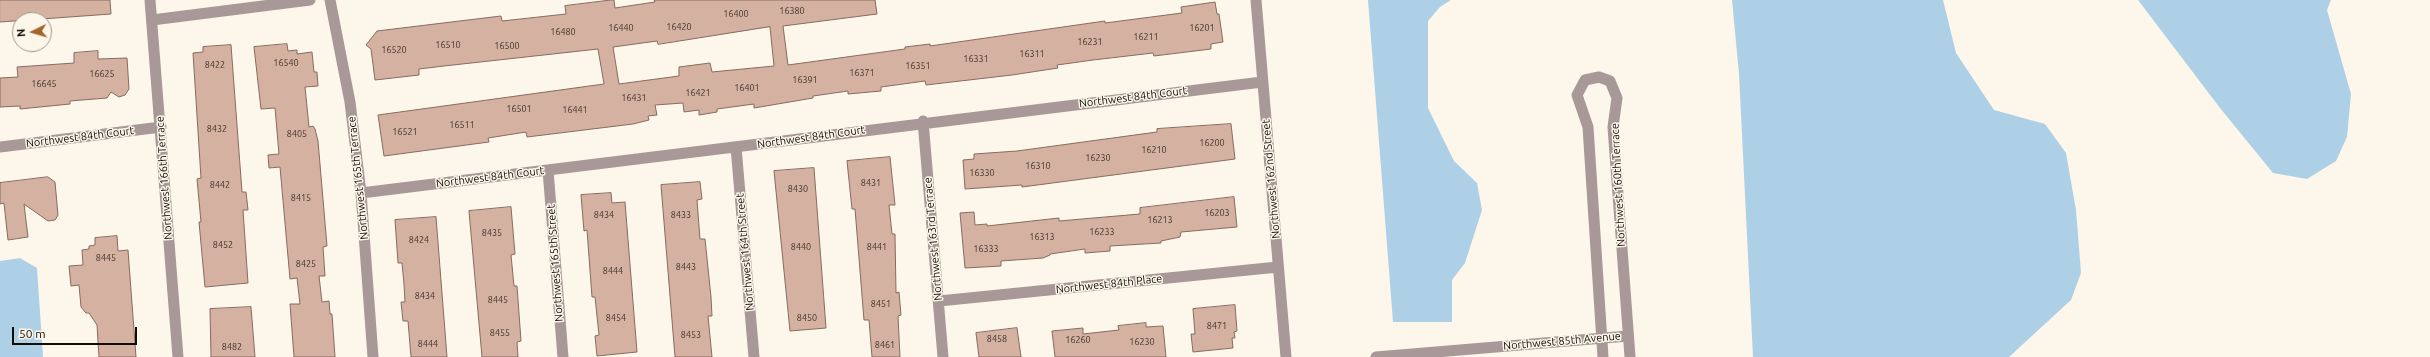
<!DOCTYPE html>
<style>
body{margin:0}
#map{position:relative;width:2430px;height:357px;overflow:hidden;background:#fdf6eb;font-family:Ubuntu,sans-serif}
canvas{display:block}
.north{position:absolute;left:12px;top:12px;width:40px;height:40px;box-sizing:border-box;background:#fdf6eb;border:1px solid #9e988e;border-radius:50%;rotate:265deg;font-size:11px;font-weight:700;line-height:16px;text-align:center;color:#100b03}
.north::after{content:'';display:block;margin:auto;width:14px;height:18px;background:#a3662a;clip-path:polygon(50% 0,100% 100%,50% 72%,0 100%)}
.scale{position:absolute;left:12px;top:327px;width:125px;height:18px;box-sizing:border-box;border:2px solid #100b03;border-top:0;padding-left:5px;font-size:12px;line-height:14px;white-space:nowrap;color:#100b03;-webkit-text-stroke:3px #fdf6eb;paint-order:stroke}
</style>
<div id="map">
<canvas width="2430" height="357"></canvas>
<div class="north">N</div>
<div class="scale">50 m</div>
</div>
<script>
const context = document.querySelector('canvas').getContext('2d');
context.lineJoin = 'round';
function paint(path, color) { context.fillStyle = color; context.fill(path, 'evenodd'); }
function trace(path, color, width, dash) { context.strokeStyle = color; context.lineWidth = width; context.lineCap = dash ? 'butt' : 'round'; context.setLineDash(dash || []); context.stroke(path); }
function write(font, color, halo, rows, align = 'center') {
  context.font = font + ' Ubuntu,sans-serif'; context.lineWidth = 3; context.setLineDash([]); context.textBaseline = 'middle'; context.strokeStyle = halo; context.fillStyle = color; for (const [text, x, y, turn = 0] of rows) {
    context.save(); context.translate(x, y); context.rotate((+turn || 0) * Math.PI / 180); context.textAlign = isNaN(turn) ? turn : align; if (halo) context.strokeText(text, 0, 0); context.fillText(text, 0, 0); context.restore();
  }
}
paint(new Path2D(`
 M 1368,0 L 1451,0 L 1440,7 L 1428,21 L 1428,108 L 1454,161 L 1477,183 L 1482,210 L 1465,263 L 1452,280 L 1452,322 L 1393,322 Z
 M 1732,0 L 1943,0 L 1956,53 L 1994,110 L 2045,124 L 2066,153 L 2076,210 L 2081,273 L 2071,300 L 2009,357 L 1753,357 L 1739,74 Z
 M 2138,0 L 2331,0 L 2327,10 L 2351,94 L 2347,137 L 2336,161 L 2307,179 L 2273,173 L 2220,108 Z
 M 20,258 L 37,268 L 43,357 L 0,357 L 0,261 Z`), '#aed0e6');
const building = new Path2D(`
 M 0,0 L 110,0 L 111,14 L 0,22 Z
 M 611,0 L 614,0 L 615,8 L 655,2 L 654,0 L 875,0 L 877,14 L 783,26 L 788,65 L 905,49 L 905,47 L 930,44 L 930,46 L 1105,21 L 1105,23 L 1182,13 L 1181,7 L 1215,2 L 1217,14 L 1219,14 L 1223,42 L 1211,44 L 1211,49 L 1154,56 L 1153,53 L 1093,60 L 1057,65 L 1058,68 L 1012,75 L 926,85 L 925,81 L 881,87 L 881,91 L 848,94 L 848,91 L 813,96 L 813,98 L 754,108 L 754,104 L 717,109 L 717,112 L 699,115 L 699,110 L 684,112 L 683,103 L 655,105 L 657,115 L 648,116 L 649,120 L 633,124 L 527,137 L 526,132 L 488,138 L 489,142 L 384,156 L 378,115 L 604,84 L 598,49 L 444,66 L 419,69 L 419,75 L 375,80 L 371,49 L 366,45 L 377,31 L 501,16 L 502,21 L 566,14 L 565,6 ZM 770,27 L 774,66 L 712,72 L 710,63 L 679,67 L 679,76 L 619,84 L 613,47 L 657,41 L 658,44 Z
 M 287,44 L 288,51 L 297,50 L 297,54 L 312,52 L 314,72 L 317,72 L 318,86 L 305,87 L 309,127 L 313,126 L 315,129 L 318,141 L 327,246 L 323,247 L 325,276 L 319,276 L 322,302 L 329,301 L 330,314 L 332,314 L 335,357 L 294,357 L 290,304 L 300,304 L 297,278 L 290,279 L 280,167 L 269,168 L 268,155 L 279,154 L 275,108 L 261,109 L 254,47 Z
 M 231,45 L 242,192 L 246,192 L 248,210 L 243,210 L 248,283 L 205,287 L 199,222 L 201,222 L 197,179 L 201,178 L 193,53 L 203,52 L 203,47 Z
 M 98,51 L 98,59 L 127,58 L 129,89 L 125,95 L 119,97 L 111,92 L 107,98 L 70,101 L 70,104 L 20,109 L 20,106 L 0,107 L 0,78 L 18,77 L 17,67 L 74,63 L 74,53 Z
 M 1231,124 L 1235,159 L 1022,187 L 1022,185 L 965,189 L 963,160 L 974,159 L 974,154 L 1017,151 L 1157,132 L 1157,129 Z
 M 890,157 L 895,205 L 889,205 L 892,234 L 895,234 L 896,293 L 899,292 L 901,315 L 898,316 L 900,357 L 872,357 L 869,320 L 864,320 L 855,209 L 852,209 L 847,161 Z
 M 814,168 L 826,328 L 790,331 L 774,171 Z
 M 48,177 L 55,182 L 58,215 L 55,220 L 48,221 L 24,204 L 28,237 L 8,240 L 4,203 L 0,204 L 0,183 Z
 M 700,182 L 702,199 L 697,200 L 700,239 L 705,239 L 711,297 L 712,316 L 708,316 L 712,357 L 675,357 L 661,185 Z
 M 611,193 L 612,203 L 625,202 L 637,352 L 597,356 L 595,336 L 599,335 L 595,297 L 592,297 L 587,230 L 584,231 L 581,195 Z
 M 1234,197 L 1237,227 L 1181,232 L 1180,237 L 1161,241 L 1161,243 L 1110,246 L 1110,251 L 1085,253 L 1085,249 L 1050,254 L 1050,255 L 1043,258 L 1001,261 L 1001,266 L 965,268 L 960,213 L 974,212 L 975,225 L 987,224 L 987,226 L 1059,218 L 1059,221 L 1140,214 L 1140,208 Z
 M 511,207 L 515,254 L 511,255 L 514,286 L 517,286 L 521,341 L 517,342 L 518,357 L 482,357 L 469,211 Z
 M 436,217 L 447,357 L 411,357 L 408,321 L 403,321 L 401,302 L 405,302 L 404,284 L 402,263 L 398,263 L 395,220 Z
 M 117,236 L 118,251 L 128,250 L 136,357 L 99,357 L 97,325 L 89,313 L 86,313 L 81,307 L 79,285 L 71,286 L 69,266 L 83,265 L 82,250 L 89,249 L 89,246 L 95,245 L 95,238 Z
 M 1235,305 L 1237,331 L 1234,332 L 1235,338 L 1232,338 L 1233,348 L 1193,352 L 1191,334 L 1195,334 L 1193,309 Z
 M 251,307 L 255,357 L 211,357 L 210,309 Z
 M 1146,323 L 1146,327 L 1163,326 L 1166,357 L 1055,357 L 1052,331 L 1083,328 L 1083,334 L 1119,330 L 1118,326 Z
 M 1017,328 L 1021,357 L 979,357 L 976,333 Z`);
paint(building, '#d4b1a0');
trace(building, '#876b5d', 1);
trace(new Path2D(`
 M 150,0 L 178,357
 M 330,0 L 350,102 L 361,193 L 373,357
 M 1256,0 L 1286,357
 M 152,20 L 310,0
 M 923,121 L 943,357
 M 0,147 L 161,127
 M 736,147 L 754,357
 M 548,170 L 563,357
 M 361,193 C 661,155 961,117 1262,82
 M 939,301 L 1278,267
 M 1376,357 L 1628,336
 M 1603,357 L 1588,127 L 1577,95 L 1585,80 L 1599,77 L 1610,81 L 1617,98 L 1613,127 L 1630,357`), '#a89898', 11);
write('9px', '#41342a', null, [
 ["16380",792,11],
 ["16400",736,14],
 ["16420",679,27],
 ["16440",621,28],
 ["16201",1202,28],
 ["16480",563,32],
 ["16211",1146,37],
 ["16231",1090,42],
 ["16510",448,45],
 ["16500",507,46],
 ["16520",394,50],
 ["16311",1032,54],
 ["16331",976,59],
 ["16540",286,63],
 ["8422",215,65],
 ["16351",918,66],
 ["16371",862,73],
 ["16625",102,74],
 ["16391",805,80],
 ["16645",44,84],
 ["16401",747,88],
 ["16421",698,93],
 ["16431",634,98],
 ["16501",519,109],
 ["16441",575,110],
 ["16511",462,125],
 ["8432",217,129],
 ["16521",405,132],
 ["8405",297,134],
 ["16200",1212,143],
 ["16210",1154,150],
 ["16230",1098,158],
 ["16310",1038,166],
 ["16330",982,173],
 ["8431",871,183],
 ["8442",220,185],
 ["8430",798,189],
 ["8415",301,198],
 ["16203",1217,213],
 ["8434",604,215],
 ["8433",681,215],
 ["16213",1160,220],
 ["16233",1102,232],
 ["8435",492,233],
 ["16313",1042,237],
 ["8424",419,240],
 ["8452",223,245],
 ["8440",801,247],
 ["8441",877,247],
 ["16333",986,249],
 ["8445",106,258],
 ["8425",306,264],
 ["8443",686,267],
 ["8444",613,271],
 ["8434",425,296],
 ["8445",498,300],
 ["8451",881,304],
 ["8454",616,318],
 ["8450",807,318],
 ["8471",1217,326],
 ["8455",500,333],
 ["8453",691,335],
 ["8458",997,339],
 ["16260",1078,340],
 ["16230",1142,342],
 ["8444",428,344],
 ["8461",885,345],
 ["8482",232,347]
]);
write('11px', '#100b03', '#fdf6eb', [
 ["Northwest 84th Court",1133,97,-7],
 ["Northwest 84th Court",80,137,-7],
 ["Northwest 84th Court",811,137,-8],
 ["Northwest 84th Court",490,177,-7],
 ["Northwest 166th Terrace",164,178,-94],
 ["Northwest 165th Terrace",358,178,-96],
 ["Northwest 162nd Street",1271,179,-95],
 ["Northwest 160th Terrace",1618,185,-93],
 ["Northwest 163rd Terrace",933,239,-95],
 ["Northwest 164th Street",745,252,-95],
 ["Northwest 165th Street",555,263,-94],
 ["Northwest 84th Place",1109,284,-6],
 ["Northwest 85th Avenue",1562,341,-5]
]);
</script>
